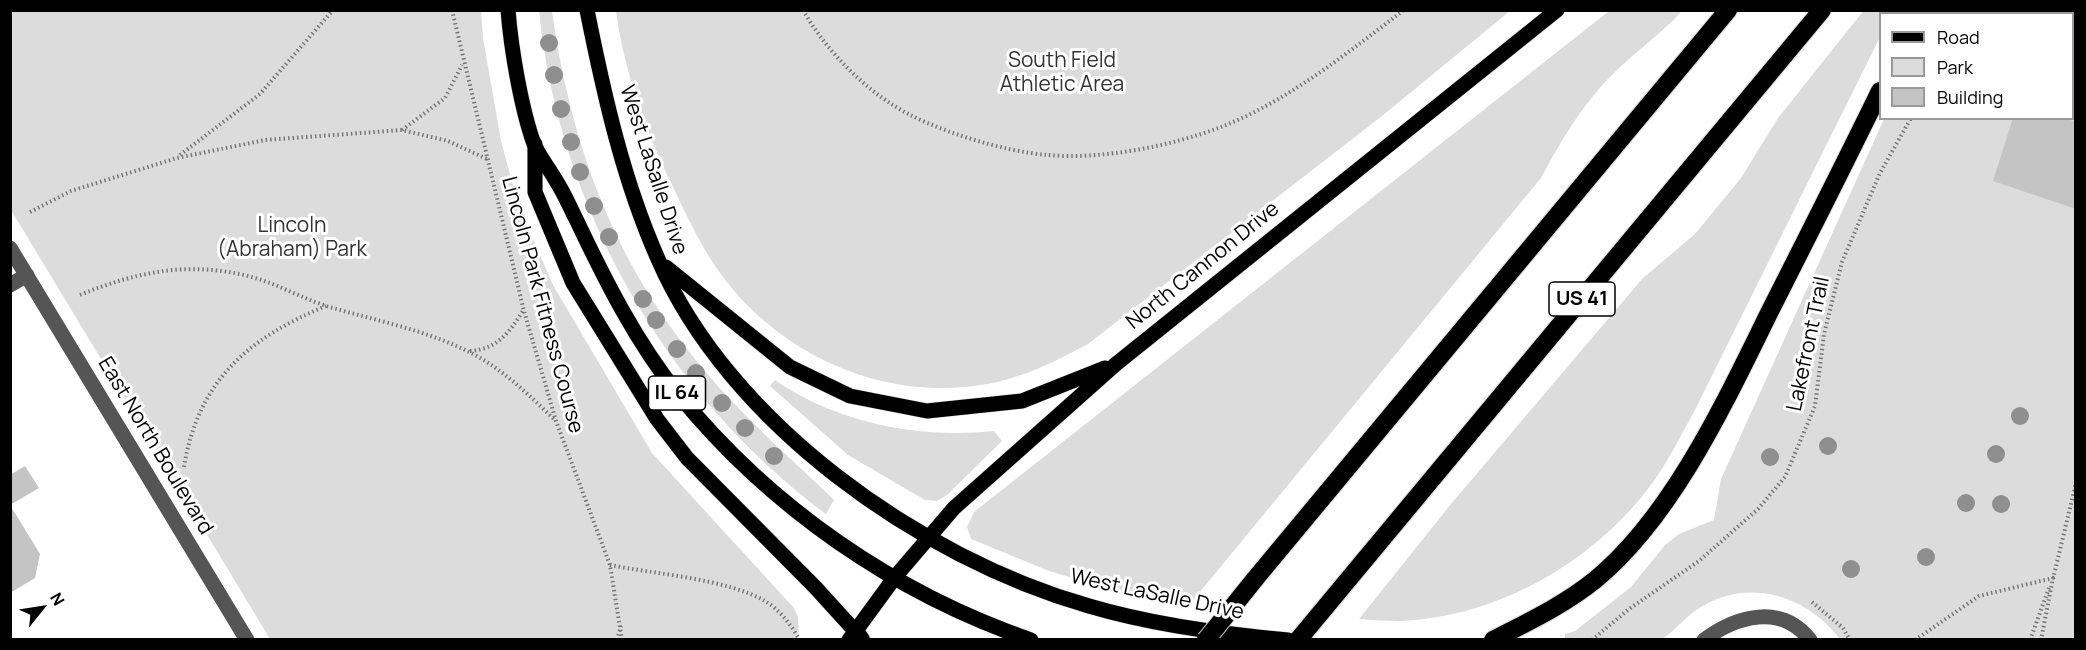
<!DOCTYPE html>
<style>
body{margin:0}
#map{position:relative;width:2086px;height:650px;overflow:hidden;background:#fff;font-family:Manrope,sans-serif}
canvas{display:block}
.frame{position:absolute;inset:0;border:12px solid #000;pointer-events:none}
.legend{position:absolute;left:1879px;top:12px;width:195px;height:108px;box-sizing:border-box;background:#fff;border:2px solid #999;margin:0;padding:8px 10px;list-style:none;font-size:18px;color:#000}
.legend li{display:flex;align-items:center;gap:12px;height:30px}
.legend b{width:30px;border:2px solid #999}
.north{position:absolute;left:12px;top:578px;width:60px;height:60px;-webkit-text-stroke:4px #fff;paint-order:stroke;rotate:60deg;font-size:16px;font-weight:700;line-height:24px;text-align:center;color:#000}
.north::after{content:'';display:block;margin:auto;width:21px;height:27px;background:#000;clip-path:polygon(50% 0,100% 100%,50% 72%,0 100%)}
</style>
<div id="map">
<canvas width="2086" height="650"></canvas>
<div class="frame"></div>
<ul class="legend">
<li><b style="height:8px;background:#000"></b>Road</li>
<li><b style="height:16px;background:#dcdcdc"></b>Park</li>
<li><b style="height:16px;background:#c4c4c4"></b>Building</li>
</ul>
<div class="north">N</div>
</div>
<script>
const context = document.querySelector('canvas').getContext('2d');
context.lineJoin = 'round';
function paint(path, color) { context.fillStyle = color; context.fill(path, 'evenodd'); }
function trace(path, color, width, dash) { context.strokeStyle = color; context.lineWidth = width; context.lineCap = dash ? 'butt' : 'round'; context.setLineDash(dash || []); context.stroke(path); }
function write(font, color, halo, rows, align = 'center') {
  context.font = font + ' Manrope,sans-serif'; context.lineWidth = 6; context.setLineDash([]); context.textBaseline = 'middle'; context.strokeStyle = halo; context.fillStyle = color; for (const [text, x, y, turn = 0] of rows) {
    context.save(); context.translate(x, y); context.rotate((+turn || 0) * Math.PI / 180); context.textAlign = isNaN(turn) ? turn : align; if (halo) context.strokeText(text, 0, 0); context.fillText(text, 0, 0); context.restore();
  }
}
paint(new Path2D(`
 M 11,10 L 481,11 L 483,38 L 501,141 L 518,204 L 553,285 L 652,453 L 794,608 L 798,617 L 799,639 L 270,639 L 11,210 Z
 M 1864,10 L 1894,11 L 1892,13 L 1880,14 L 1880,37 L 1694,412 C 1684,430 1675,447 1665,464 C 1610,553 1505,617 1400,621 C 1386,621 1372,620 1359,619 L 1451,504 L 1642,279 L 1695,234 L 1741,178 L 1778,118 Z
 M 539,11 L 552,11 C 573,161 624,286 729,398 C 762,434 799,466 834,500 L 826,514 C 666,395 559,208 539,11 Z
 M 616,11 L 616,10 L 1510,11 L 1382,116 L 1088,344 C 1056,361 1023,378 987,384 C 889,402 787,359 726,281 C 703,252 687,216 671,183 C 645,129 624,70 616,11 Z
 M 1609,11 L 1682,11 C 1662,33 1639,49 1618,69 C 1585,100 1562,139 1541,178 L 1185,610 L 1049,571 L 971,539 L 967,527 L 974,512 Z
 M 1939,11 L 2075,11 L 2075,639 L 1840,639 C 1807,596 1750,577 1701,607 C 1686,616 1676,630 1662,639 L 1565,640 L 1565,634 L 1575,631 L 1631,587 L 1665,545 L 1679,534 L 1714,520 L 1721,479 L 1884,119 L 2072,118 L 2072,14 L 1938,13 Z
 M 775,380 C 837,423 919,439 994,431 L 1002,441 L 947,495 L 937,501 L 925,500 L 848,455 L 770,386 Z`), '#dcdcdc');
paint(new Path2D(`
 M 2013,118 L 2064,118 L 2076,122 L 2076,209 L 1993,181 Z
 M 25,466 L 39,488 L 10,505 L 10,475 Z
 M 10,505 L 40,554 L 35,578 L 10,593 Z`), '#c4c4c4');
const major = new Path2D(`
 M 508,10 C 511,48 521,108 534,144 C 539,156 548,167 555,179 C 563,191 569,205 576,219 C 605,280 636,342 678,394 C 770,507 894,593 1031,640
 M 587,10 C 604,95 623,180 658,259 C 729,423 920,558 1089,606 C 1153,625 1221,634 1288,640
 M 535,144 L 535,192 L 573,283 L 657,419 L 687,458 L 815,587 L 855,631
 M 666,267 L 790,367 L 850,396 L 927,411 L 1022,401 L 1105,368
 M 849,640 L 895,577 L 954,508 L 1116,364 L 1557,10`);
const highway = new Path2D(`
 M 1920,14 L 1921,10
 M 1255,579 L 1728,10
 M 855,631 L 861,640
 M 1298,640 L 1822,10
 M 1493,640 C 1528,622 1564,605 1595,580 C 1673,516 1726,400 1770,311 C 1807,238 1844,165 1880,91`);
trace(major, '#dbdbdb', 16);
trace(highway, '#dbdbdb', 20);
trace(new Path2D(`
 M 452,10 L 524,311 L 556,421 L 610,565 L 622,640
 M 803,10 C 824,47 858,83 893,105 C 929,129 1005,152 1048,155 C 1102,160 1171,146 1221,127 C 1288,101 1347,53 1404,10
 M 1968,14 L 1970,10
 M 402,130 L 445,98 L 462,65
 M 180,155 L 260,94 L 333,10
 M 30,212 L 71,191 L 177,158 L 265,140 L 402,130 L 448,141 L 487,159
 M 80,295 C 136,272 188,261 248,276 C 277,283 304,300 333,308 C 378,321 425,330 467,351 C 501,367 529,395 556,421
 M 470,351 C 497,349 509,333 523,311
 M 184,467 C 198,381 248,338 326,306
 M 610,565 C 655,574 727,579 765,601 C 779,609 792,626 799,639
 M 2053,579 L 2076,483
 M 1812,602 L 1843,628 L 1850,640
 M 617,640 L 621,626
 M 1592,640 L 1629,609 L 1699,561 L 1758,509 L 1785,477 L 1815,406 L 1824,334 L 1842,262 L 1880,173 L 1911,118
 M 1915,640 L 1979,596 L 2053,578 L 2041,640
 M 2030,640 L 2049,588`), '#777', 4, [1.5, 3]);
trace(new Path2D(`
 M 10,248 L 247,640
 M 10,285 L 27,275
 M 1704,640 C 1736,616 1781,603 1810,640`), '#555', 15);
trace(major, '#000', 15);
trace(highway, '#000', 18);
const highwayBridge = new Path2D(`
 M 1206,640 L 1255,579`);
trace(highwayBridge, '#dbdbdb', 20, []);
trace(highwayBridge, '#000', 18);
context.fillStyle = '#8f8f8f';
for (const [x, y] of [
 [549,43],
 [554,75],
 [561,109],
 [571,142],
 [580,172],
 [594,206],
 [609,237],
 [643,299],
 [656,320],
 [677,349],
 [696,373],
 [722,403],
 [2020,416],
 [745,428],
 [1828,446],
 [1996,454],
 [774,456],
 [1770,457],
 [1966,503],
 [2001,504],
 [1926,557],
 [1851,569]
]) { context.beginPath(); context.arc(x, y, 9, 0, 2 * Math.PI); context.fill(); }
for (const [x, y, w] of [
 [1582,299,66],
 [677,393,57]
]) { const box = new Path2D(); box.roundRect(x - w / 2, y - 17, w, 34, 4.5); context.fillStyle = '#fff'; context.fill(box); trace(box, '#000', 1.5); }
write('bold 20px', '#000', null, [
 ["US 41",1582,299],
 ["IL 64",677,393]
]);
write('21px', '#333', '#fff', [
 ["South Field",1062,61],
 ["Athletic Area",1062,85],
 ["Lincoln",292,226],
 ["(Abraham) Park",292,250]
]);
write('21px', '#000', '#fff', [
 ["West LaSalle Drive",653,170,72],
 ["North Cannon Drive",1203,266,-39],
 ["Lincoln Park Fitness Course",542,305,75],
 ["Lakefront Trail",1809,344,-78],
 ["East North Boulevard",155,446,59],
 ["West LaSalle Drive",1157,595,12]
]);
</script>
